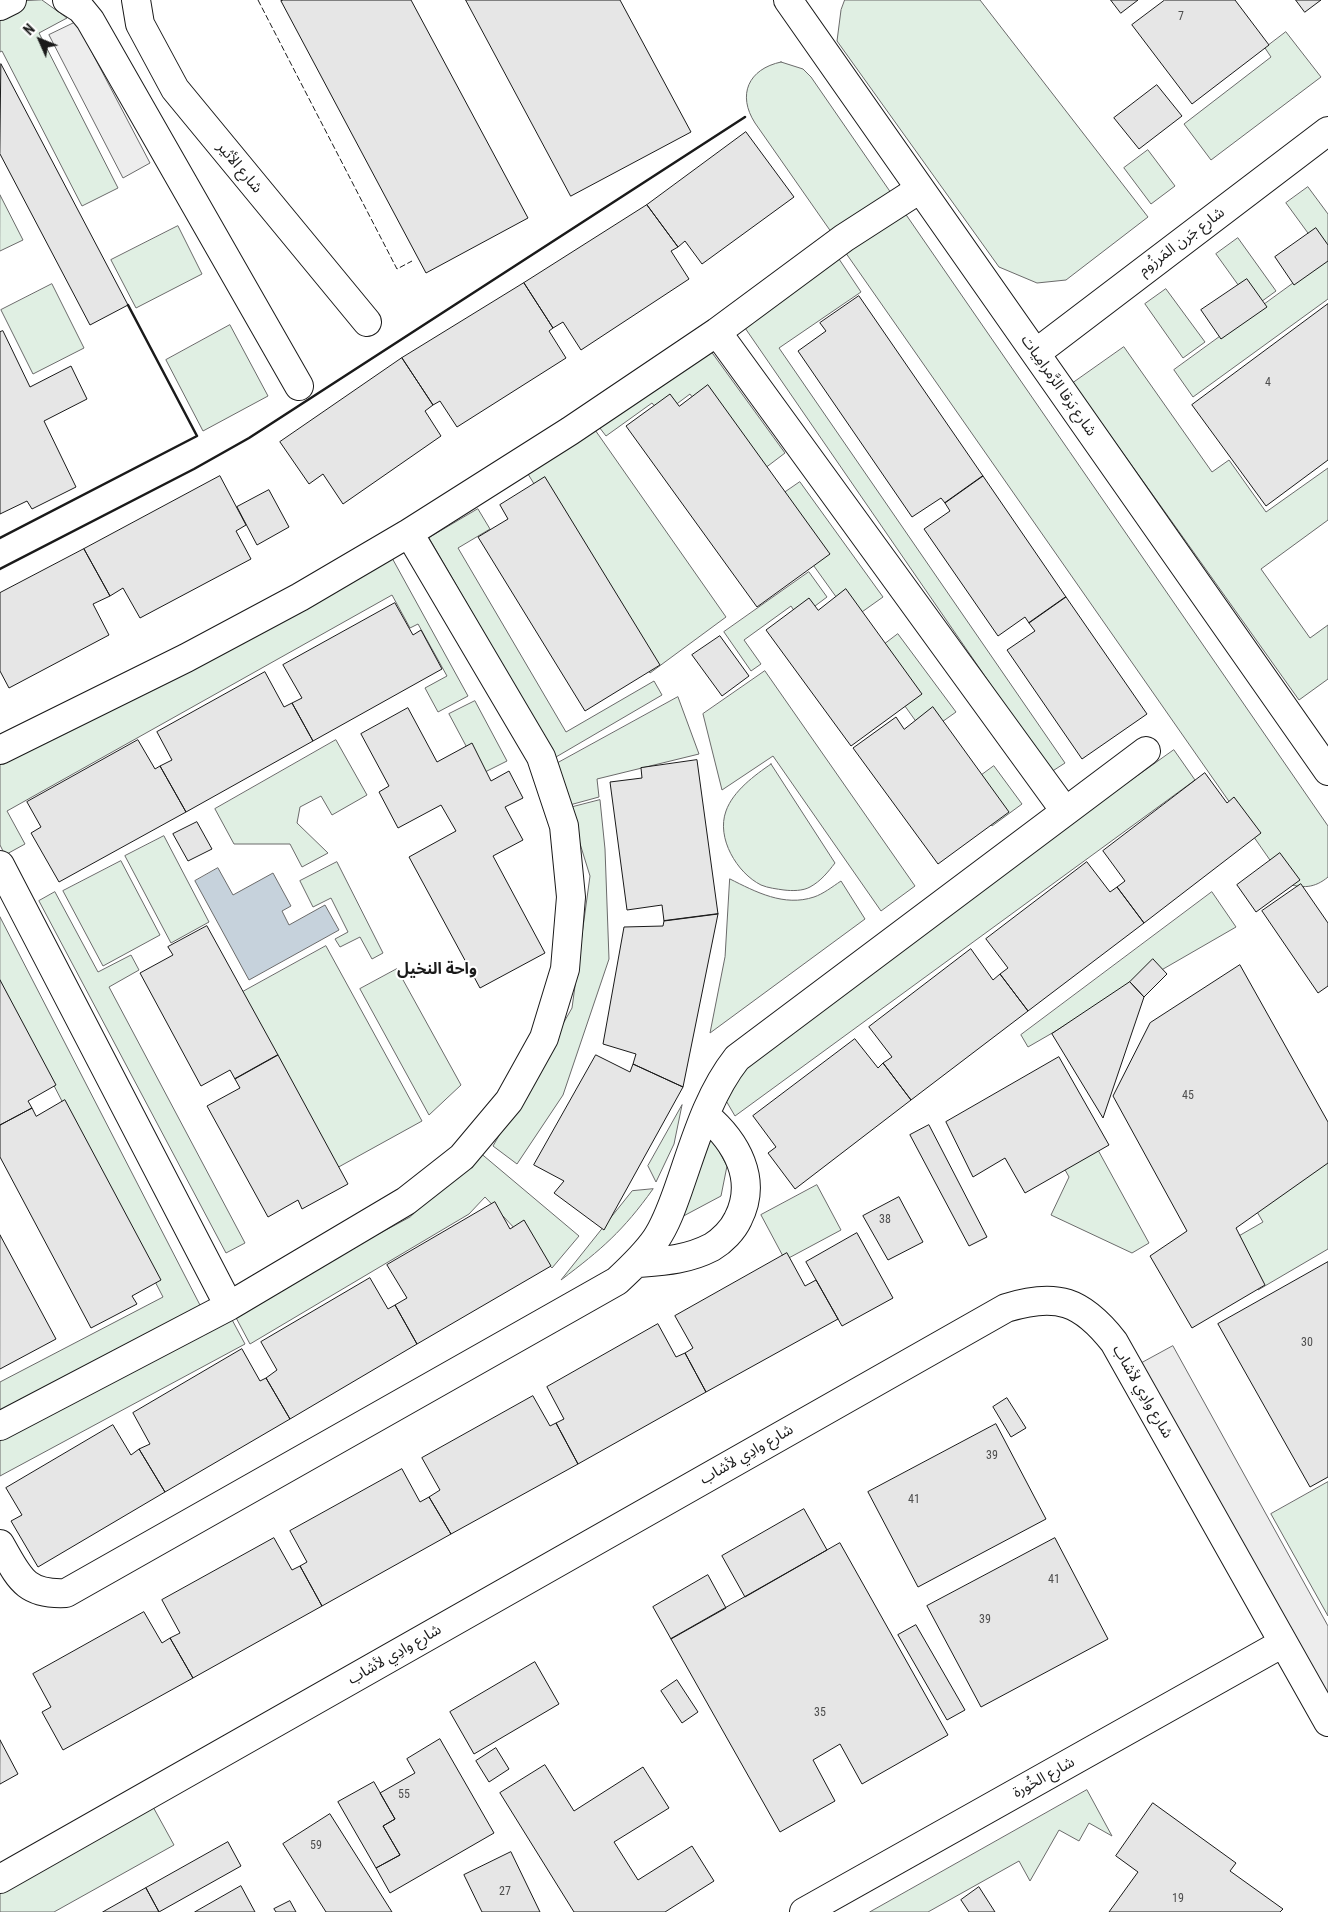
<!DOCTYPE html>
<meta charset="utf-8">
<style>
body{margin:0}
#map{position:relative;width:1328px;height:1912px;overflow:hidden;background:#fff;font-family:"Roboto Condensed",sans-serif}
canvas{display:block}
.north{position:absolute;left:15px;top:15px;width:50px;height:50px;-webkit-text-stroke:4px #fff;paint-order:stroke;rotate:314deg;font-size:14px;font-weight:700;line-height:20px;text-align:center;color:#1a1a1a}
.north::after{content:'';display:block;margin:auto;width:18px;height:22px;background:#1a1a1a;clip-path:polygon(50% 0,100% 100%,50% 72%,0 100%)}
</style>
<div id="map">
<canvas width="1328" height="1912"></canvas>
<div class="north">N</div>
</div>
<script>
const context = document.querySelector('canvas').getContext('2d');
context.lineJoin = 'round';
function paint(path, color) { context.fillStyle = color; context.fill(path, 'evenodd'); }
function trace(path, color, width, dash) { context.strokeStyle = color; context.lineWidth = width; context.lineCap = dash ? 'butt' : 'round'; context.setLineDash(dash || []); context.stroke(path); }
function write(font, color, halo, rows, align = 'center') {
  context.font = font + ' "Roboto Condensed","Noto Sans Arabic",sans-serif'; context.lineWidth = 4; context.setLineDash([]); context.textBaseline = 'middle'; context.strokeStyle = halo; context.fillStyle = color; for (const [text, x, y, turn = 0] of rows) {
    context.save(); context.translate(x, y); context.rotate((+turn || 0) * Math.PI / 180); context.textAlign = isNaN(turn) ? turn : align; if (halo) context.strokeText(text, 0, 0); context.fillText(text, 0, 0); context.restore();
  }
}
const green = new Path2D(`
 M 42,0 L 67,18 L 39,33 L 118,188 L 82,206 L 2,51 L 0,52 L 0,11 L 21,1 Z
 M 845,0 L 980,0 L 1148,217 L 1066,280 L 1037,283 L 999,267 L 837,41 L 841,10 Z
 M 1286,32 L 1321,77 L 1211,160 L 1184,124 L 1271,57 L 1265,48 Z
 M 781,62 L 803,69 L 811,77 L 1328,826 L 1328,877 C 1315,888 1302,889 1286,883 L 755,123 C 737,95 748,69 781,62 Z
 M 1148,150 L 1175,186 L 1151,204 L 1124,168 Z
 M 1308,187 L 1328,214 L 1328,253 L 1324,255 L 1286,203 Z
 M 0,195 L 23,240 L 0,251 Z
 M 178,226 L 202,274 L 136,308 L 111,260 Z
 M 1238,238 L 1276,291 L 1254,307 L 1216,254 Z
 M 1328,258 L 1328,299 L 1193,397 L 1174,370 Z
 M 839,259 L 861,292 L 779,348 L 1065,763 L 1051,772 L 743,325 Z
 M 52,284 L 84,348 L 33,374 L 1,310 Z
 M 1166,289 L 1205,342 L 1183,358 L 1145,304 Z
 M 230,325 L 268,396 L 203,431 L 166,360 Z
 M 705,343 L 785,453 L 752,478 L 690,394 L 662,415 L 652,403 L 606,436 L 596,423 Z
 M 1124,347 L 1212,472 L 1229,460 L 1266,512 L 1328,468 L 1328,520 L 1261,569 L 1310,638 L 1328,625 L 1328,679 L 1299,700 L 1073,383 Z
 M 593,427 L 726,617 L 650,673 L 528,474 Z
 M 800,482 L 883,597 L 852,619 L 783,523 L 781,495 Z
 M 478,509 L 490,529 L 458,548 L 566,732 L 654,681 L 662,695 L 556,757 L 429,538 Z
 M 386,547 L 468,696 L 438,712 L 425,688 L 447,676 L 418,624 L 410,628 L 392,595 L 7,811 L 25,844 L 5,855 L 0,845 L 0,764 Z
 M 809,572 L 827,597 L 799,618 L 791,606 L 744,640 L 761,664 L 751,671 L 724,632 Z
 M 898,634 L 956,712 L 925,734 L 869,656 Z
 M 765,671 L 915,886 L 881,911 L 773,756 L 722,790 L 703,714 Z
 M 678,697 L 699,754 L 597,779 L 599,797 L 566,806 L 556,764 Z
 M 475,701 L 507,761 L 481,774 L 449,714 Z
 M 336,740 L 367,795 L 332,815 L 321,796 L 300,807 L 297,823 L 328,853 L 302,867 L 290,844 L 234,844 L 215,809 Z
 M 1174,750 L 1195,780 L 735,1116 L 718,1087 L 726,1069 Z
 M 771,764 L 835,863 C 828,872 821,881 810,887 C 803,891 792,891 784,890 C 777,889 768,888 761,885 C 737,873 716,838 726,811 C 733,791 755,775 771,764 Z
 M 994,766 L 1022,804 L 992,826 L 964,788 Z
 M 600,800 L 605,849 L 609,959 L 563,1095 L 517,1164 L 493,1146 L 572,1008 L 590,876 L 569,808 Z
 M 164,836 L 209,922 L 171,943 L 125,856 Z
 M 121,861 L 160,935 L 103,966 L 63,891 Z
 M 337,862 L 383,953 L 372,959 L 360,937 L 340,947 L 335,939 L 348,932 L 331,898 L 313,907 L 300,881 Z
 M 730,879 C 756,892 784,907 814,897 C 823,894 832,887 841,881 L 865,919 L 710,1033 L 725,957 Z
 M 55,892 L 98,972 L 131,955 L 139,970 L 109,987 L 245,1243 L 226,1253 L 39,901 Z
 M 1212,892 L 1236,927 L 1028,1047 L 1021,1035 Z
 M 0,917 L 201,1307 L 0,1411 L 0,1382 L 163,1297 L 0,981 Z
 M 326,946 L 422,1121 L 335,1169 L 239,994 Z
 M 397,969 L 461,1085 L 429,1115 L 360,989 Z
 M 682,1105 L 674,1144 L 656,1182 L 648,1166 Z
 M 707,1129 L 727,1166 L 721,1196 L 661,1228 Z
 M 1087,1130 L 1149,1243 L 1132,1253 L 1051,1215 L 1069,1177 L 1053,1148 Z
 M 478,1151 L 579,1236 L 552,1268 L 485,1197 L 469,1214 L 250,1344 L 233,1312 L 410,1217 Z
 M 1328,1155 L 1328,1249 L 1258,1290 L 1230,1241 L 1263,1222 L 1253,1205 Z
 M 817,1185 L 841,1230 L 785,1260 L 761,1215 Z
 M 653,1189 C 623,1231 602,1249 561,1280 L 632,1191 Z
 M 230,1316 L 245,1344 L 0,1476 L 0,1439 Z
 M 1328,1482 L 1328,1616 L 1271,1514 Z
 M 1087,1790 L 1112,1836 L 1089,1823 L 1079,1841 L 1059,1830 L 1030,1881 L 1019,1861 L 928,1912 L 870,1912 Z
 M 152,1805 L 174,1845 L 54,1912 L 0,1912 L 0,1889 Z`);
paint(green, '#e0efe3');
trace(green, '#6a6a6a', 1);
const parking = new Path2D(`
 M 76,22 L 150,163 L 123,178 L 49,35 Z
 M 1173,1346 L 1328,1626 L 1328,1731 L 1129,1370 Z`);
paint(parking, '#ededed');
trace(parking, '#6a6a6a', 1);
const water = new Path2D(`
 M 218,868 L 233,895 L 273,873 L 291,906 L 282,911 L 289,925 L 325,905 L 339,930 L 249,980 L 195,881 Z`);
paint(water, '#c6d2dc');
trace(water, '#6a6a6a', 1);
const building = new Path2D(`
 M 284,0 L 411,0 L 528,218 L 426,273 L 281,1 Z
 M 466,0 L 620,0 L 691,132 L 571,196 Z
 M 1111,0 L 1138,0 L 1121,13 Z
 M 1165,0 L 1235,0 L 1269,45 L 1192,104 L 1132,25 Z
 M 1296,0 L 1321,0 L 1305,12 Z
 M 1,64 L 128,305 L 90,325 L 0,154 Z
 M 1157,85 L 1182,116 L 1139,149 L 1114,118 Z
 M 746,132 L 794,197 L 702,264 L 685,241 L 678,247 L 647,205 Z
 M 647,205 L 678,247 L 671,251 L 689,279 L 581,350 L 563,322 L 553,328 L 524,283 Z
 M 1316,228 L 1328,245 L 1328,261 L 1294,285 L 1275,257 Z
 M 1247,279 L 1267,307 L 1221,339 L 1201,310 Z
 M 524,283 L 553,328 L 549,331 L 566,358 L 457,427 L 440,401 L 433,405 L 402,358 Z
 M 859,296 L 983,476 L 945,503 L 941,498 L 912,517 L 798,351 L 826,331 L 820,323 Z
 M 1328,304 L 1328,460 L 1266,506 L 1192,405 Z
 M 3,331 L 30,387 L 71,366 L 87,399 L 44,421 L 76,487 L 32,509 L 27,501 L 0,514 L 0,332 Z
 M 402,358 L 433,405 L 425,411 L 441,436 L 343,504 L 323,474 L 309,484 L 280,442 Z
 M 708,385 L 830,554 L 757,607 L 626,426 L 670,394 L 679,406 Z
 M 220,476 L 246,525 L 236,531 L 251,559 L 140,618 L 123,588 L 110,596 L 84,549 Z
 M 983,476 L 1066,597 L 1029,623 L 1025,617 L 998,636 L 924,529 L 950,511 L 945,503 Z
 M 545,477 L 660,665 L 585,711 L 478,537 L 508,519 L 500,505 Z
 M 269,490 L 289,527 L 257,545 L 237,507 Z
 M 84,549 L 110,596 L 93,604 L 109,635 L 9,688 L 0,671 L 0,593 Z
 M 846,589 L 922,694 L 851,746 L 766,630 L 809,598 L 818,610 Z
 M 1066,597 L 1147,714 L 1082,759 L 1007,650 L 1035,631 L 1029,623 Z
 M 395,603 L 413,635 L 421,630 L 442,669 L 313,741 L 292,703 L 302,698 L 283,665 Z
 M 720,636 L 749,676 L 722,696 L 692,655 Z
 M 265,672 L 284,707 L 292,703 L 313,741 L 186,812 L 160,766 L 172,760 L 157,732 Z
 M 933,707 L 1009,812 L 938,864 L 853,748 L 896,717 L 904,729 Z
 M 408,708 L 437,762 L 472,743 L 491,781 L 509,771 L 523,798 L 505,807 L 523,840 L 493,856 L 545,953 L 480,988 L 409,857 L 456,831 L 441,805 L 398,828 L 379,792 L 389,786 L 361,734 Z
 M 138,740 L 155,769 L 160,766 L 186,812 L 59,882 L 31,833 L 41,827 L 27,802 Z
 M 697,760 L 718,914 L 664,921 L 662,905 L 627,910 L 610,782 L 642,778 L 641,768 Z
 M 1205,773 L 1227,803 L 1234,797 L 1261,833 L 1144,923 L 1117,887 L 1125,881 L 1103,851 Z
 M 197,822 L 212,849 L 188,861 L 173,834 Z
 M 1280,853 L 1300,880 L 1256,912 L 1237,885 Z
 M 1087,862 L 1110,892 L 1117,887 L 1144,923 L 1028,1011 L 1000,974 L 1008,968 L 986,939 Z
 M 1301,884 L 1328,923 L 1328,986 L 1318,993 L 1262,911 Z
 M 718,914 L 683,1087 L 633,1064 L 636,1054 L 603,1044 L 624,927 L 663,926 L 664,921 Z
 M 207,926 L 278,1055 L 235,1079 L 230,1070 L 201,1086 L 140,973 L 173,955 L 168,947 Z
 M 971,949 L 993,980 L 1000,974 L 1028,1011 L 911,1100 L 883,1063 L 892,1057 L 869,1027 Z
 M 1153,959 L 1167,974 L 1144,997 L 1130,982 Z
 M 1240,965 L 1328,1122 L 1328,1163 L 1236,1228 L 1265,1285 L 1192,1328 L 1150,1256 L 1187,1231 L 1113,1096 L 1150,1023 Z
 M 0,980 L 56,1085 L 28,1101 L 32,1108 L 0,1125 Z
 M 1130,982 L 1144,997 L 1103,1118 L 1052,1034 Z
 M 855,1039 L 878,1068 L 883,1063 L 911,1100 L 795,1189 L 768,1153 L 776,1147 L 753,1116 Z
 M 278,1055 L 348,1184 L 302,1209 L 298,1200 L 268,1217 L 207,1106 L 240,1088 L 235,1079 Z
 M 596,1055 L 630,1072 L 633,1064 L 683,1087 L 604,1230 L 554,1193 L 564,1181 L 534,1165 Z
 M 1059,1057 L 1109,1145 L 1025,1193 L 1005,1158 L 973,1177 L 946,1122 Z
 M 65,1100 L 161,1280 L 132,1296 L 137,1304 L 91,1328 L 0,1157 L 0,1125 L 32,1108 L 36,1116 Z
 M 929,1125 L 987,1237 L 969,1246 L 910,1135 Z
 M 899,1197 L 923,1242 L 888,1260 L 863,1216 Z
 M 495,1202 L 510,1229 L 524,1220 L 551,1266 L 417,1344 L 395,1305 L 407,1298 L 387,1265 Z
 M 857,1233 L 893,1298 L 842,1326 L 806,1262 Z
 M 0,1235 L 56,1339 L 0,1369 Z
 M 787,1253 L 805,1286 L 816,1280 L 838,1319 L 706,1392 L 685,1353 L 693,1348 L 675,1316 Z
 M 1328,1262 L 1328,1477 L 1310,1487 L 1218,1324 Z
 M 370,1278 L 388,1309 L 395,1305 L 417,1344 L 290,1419 L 266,1378 L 277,1370 L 261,1342 Z
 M 658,1324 L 676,1357 L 685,1353 L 706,1392 L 578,1464 L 556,1423 L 564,1419 L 547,1387 Z
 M 242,1349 L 260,1381 L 266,1378 L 290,1419 L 165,1492 L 139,1449 L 150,1444 L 133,1413 Z
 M 533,1396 L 550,1426 L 556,1423 L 578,1464 L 451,1534 L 429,1497 L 440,1490 L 422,1458 Z
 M 1007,1398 L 1026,1428 L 1011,1437 L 993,1407 Z
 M 996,1424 L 1046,1519 L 918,1587 L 868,1492 Z
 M 113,1425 L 131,1455 L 139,1449 L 165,1492 L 38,1567 L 11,1521 L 22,1515 L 6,1488 Z
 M 402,1469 L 420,1502 L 429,1497 L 451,1534 L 322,1606 L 300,1566 L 307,1562 L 290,1531 Z
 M 804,1509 L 827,1550 L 745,1597 L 722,1556 Z
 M 274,1538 L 292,1570 L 300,1566 L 322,1606 L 193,1678 L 170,1638 L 180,1633 L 162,1600 Z
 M 1055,1538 L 1108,1639 L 981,1707 L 927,1606 Z
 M 840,1543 L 948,1735 L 862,1784 L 840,1744 L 813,1760 L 835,1801 L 780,1832 L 671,1639 Z
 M 708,1575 L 726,1608 L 671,1639 L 653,1607 Z
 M 144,1612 L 162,1643 L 170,1638 L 193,1678 L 63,1750 L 42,1712 L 51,1707 L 33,1674 Z
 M 916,1625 L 965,1710 L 947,1720 L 898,1635 Z
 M 535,1662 L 559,1704 L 474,1754 L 450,1712 Z
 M 677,1680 L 698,1712 L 682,1723 L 661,1691 Z
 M 440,1739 L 494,1833 L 390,1893 L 376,1868 L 400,1855 L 383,1826 L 395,1819 L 380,1793 L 415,1773 L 407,1759 Z
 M 0,1740 L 18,1774 L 0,1784 Z
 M 496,1748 L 509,1769 L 489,1782 L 476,1761 Z
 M 545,1765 L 574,1811 L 643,1767 L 669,1808 L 614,1842 L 638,1880 L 692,1846 L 714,1881 L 665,1912 L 574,1912 L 500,1793 Z
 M 374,1782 L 395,1819 L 383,1826 L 400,1855 L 376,1868 L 338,1802 Z
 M 1153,1803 L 1236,1863 L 1230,1871 L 1283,1909 L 1280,1912 L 1109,1912 L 1138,1872 L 1116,1856 Z
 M 330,1814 L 392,1912 L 326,1912 L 283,1844 Z
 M 228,1842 L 241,1866 L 159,1912 L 146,1888 Z
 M 511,1852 L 540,1912 L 482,1912 L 464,1875 Z
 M 241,1886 L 255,1912 L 195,1912 Z
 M 979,1887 L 995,1912 L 969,1912 L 961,1900 Z
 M 146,1888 L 159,1912 L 103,1912 Z
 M 290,1901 L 296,1912 L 276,1912 L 274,1909 Z`);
paint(building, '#e6e6e6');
trace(building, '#1a1a1a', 1);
const minor = new Path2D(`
 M 67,0 L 81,9 L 90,20 L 299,386
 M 136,0 L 140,24 L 175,89 L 367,322
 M 788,0 L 1328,771
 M 0,6 L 12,0
 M 717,332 L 1065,811
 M 1036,353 L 1328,131
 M 0,750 L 186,658 L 300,597 L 409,533 L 570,431 L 717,332 L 844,238 L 920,189
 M 0,865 L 229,1306
 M 637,1263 C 664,1261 687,1260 712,1247 C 722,1241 733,1230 738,1219 C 758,1180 737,1142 705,1115
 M 0,1426 L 229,1306 L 406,1201 L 462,1157 L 509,1101 L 544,1038 L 565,969 L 571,897 L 564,826 L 541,757 L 409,533
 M 0,1544 C 19,1577 24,1595 66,1593 L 617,1281 C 631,1268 645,1255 656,1239 C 666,1224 672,1207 678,1190 C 694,1145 707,1096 737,1058 L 1146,751
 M 0,1879 L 1006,1308 C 1057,1292 1082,1301 1114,1342 L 1328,1722
 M 804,1912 L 1283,1643`);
trace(minor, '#1a1a1a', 30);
trace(minor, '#fff', 28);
trace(new Path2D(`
 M 258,0 L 397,269 L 412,261`), '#1a1a1a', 1, [6, 2.5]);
trace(new Path2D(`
 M 0,538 L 197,436 L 128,305
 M 0,569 L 194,469 L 249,438 L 745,117`), '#1a1a1a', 2.5);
write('12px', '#4d4d4d', null, [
 ["7",1181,17],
 ["4",1268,383],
 ["45",1188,1096],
 ["38",885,1220],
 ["30",1307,1343],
 ["39",992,1456],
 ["41",914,1500],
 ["41",1054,1580],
 ["39",985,1620],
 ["35",820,1713],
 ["55",404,1795],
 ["59",316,1846],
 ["27",505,1892],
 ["19",1178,1899]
]);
write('15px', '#1a1a1a', '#fff', [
 ["شارع الأثير",239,168,50],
 ["شارع جَرن المَرزُوم",1182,242,-37],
 ["شارع بَرقا الرَّمرامِيات",1058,386,55],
 ["شارع وادِي لأشاب",1142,1392,60],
 ["شارع وادِي لأشاب",747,1455,-30],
 ["شارع وادِي لأشاب",395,1655,-30],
 ["شارع الخُورة",1044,1778,-29]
]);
write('bold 16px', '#1a1a1a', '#fff', [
 ["واحة النخيل",437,970]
]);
</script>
